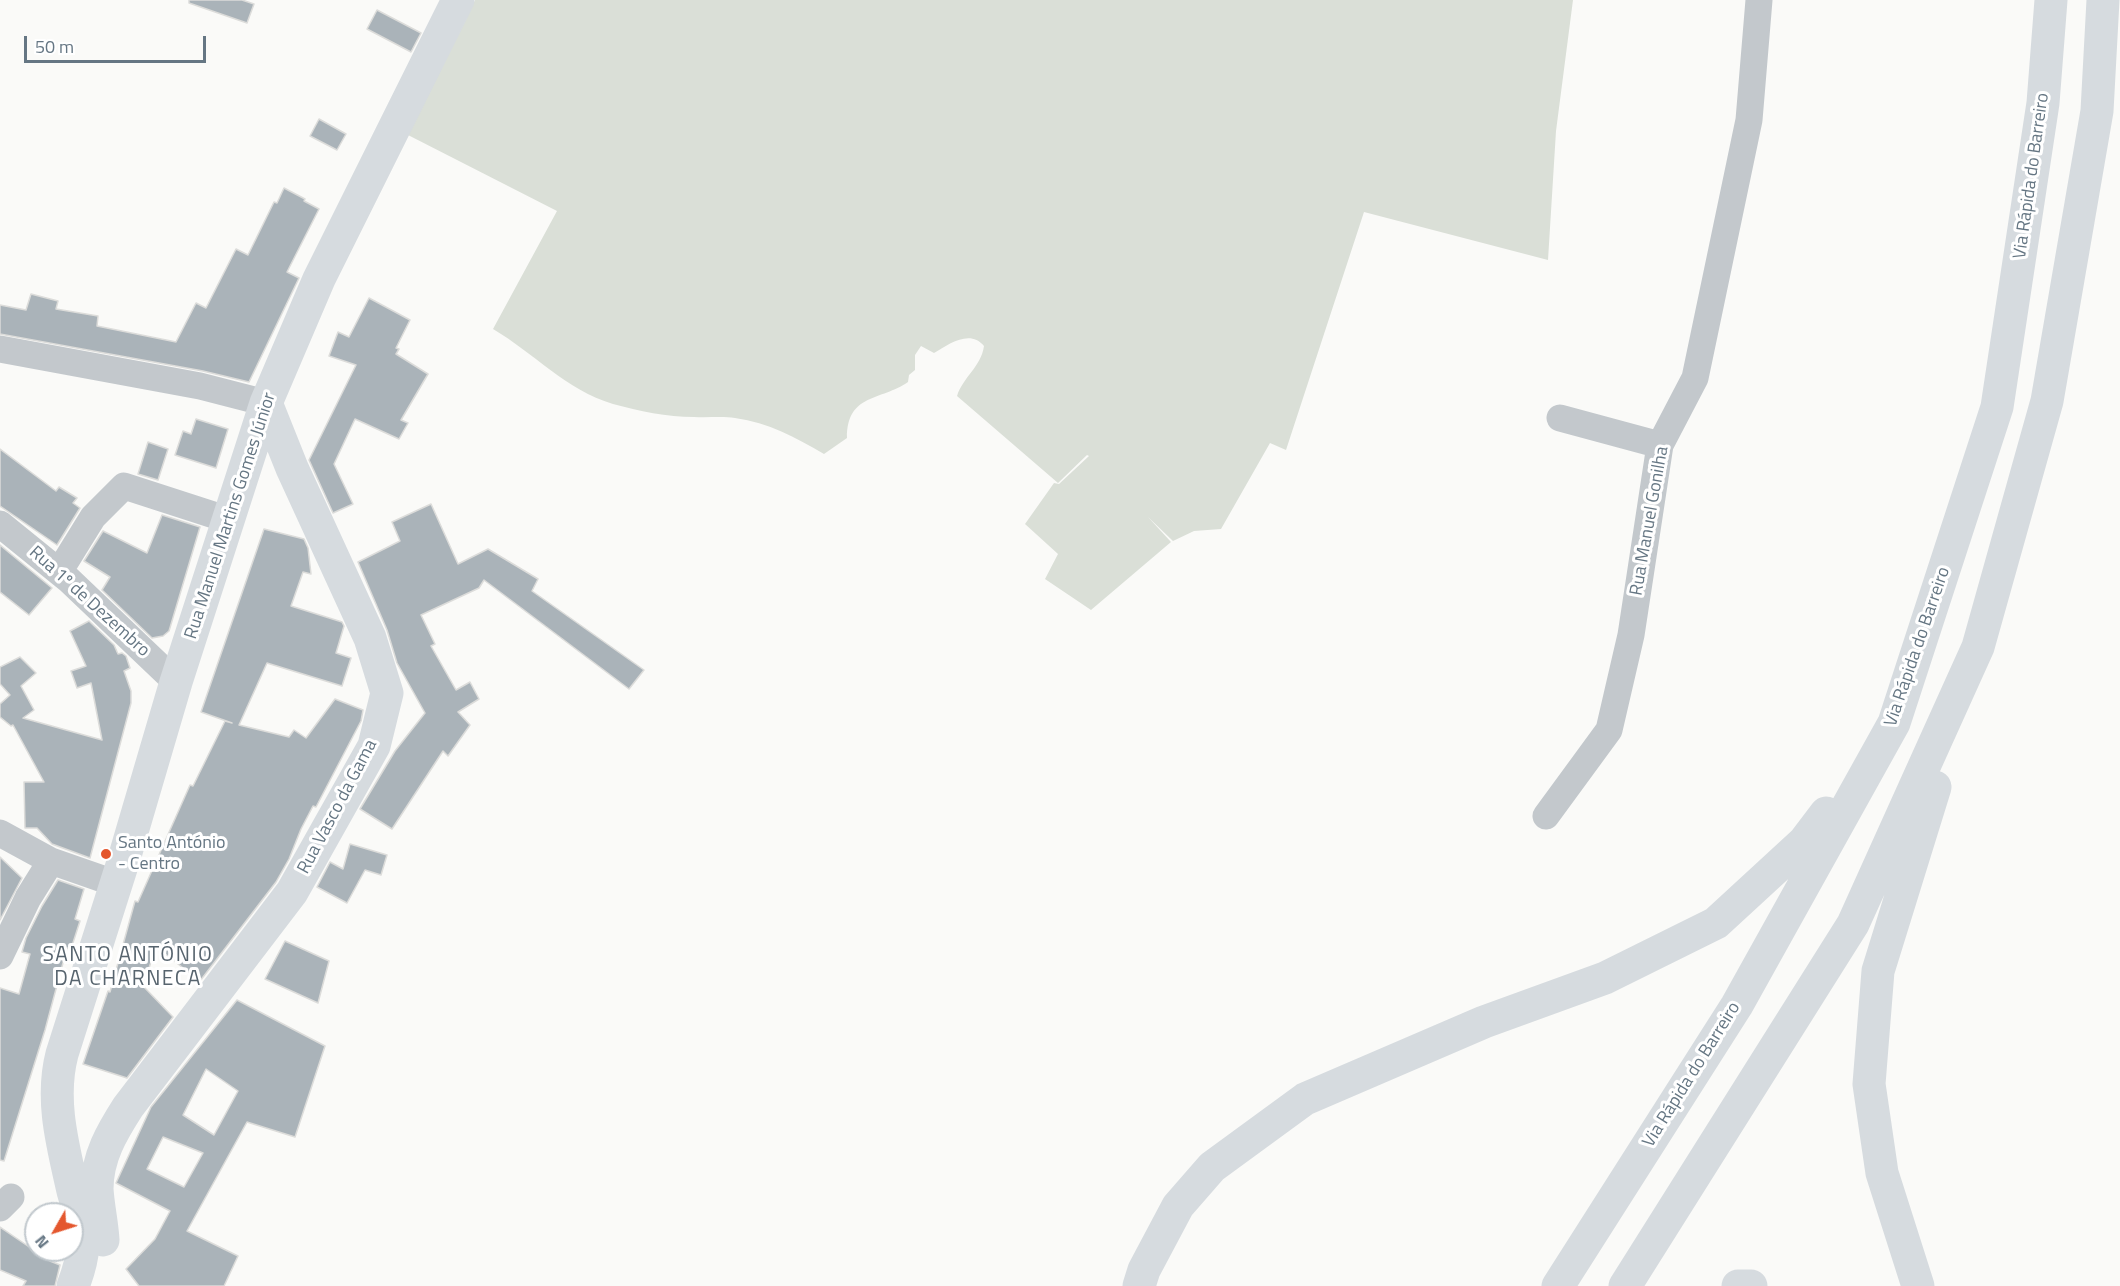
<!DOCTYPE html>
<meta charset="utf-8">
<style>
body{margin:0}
#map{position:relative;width:2120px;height:1286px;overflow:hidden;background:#fafaf8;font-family:"Titillium Web",sans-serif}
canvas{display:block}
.north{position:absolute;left:24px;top:1202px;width:60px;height:60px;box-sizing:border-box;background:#fff;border:2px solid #c1c8cd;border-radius:50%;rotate:231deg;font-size:16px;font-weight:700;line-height:24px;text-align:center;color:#657683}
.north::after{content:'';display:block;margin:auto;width:21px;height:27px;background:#e4572e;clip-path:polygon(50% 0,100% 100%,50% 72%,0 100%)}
.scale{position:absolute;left:24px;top:36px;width:182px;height:27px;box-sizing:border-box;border:3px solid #657683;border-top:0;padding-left:8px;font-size:18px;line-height:21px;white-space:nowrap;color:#657683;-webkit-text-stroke:4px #fff;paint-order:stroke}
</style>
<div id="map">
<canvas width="2120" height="1286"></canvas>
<div class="north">N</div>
<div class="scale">50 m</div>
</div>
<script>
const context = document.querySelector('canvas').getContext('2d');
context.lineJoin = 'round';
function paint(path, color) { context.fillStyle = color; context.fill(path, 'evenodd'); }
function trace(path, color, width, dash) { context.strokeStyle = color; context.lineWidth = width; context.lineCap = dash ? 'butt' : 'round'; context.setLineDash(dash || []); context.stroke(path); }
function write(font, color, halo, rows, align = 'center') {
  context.font = font + ' "Titillium Web",sans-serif'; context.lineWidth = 6; context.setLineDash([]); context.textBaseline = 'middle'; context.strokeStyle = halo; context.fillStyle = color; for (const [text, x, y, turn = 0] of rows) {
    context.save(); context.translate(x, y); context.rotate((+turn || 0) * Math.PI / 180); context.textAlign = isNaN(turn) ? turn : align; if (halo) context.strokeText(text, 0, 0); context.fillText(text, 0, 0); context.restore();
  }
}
paint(new Path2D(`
 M 475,0 L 1573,0 L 1556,131 L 1548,260 L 1364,212 L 1286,450 L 1270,443 L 1221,529 L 1194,531 L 1173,541 L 1148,517 L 1171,542 L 1091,610 L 1045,579 L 1058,554 L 1025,524 L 1054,483 L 1059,484 L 1089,456 L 1087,455 L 1058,483 L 957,396 C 963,377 981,367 984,346 C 970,329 949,344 934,353 L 921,346 L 915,355 L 915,370 L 909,375 L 908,382 C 881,401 847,393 847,438 L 824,454 C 795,437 769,423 735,418 C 722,416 708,418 694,417 C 667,417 639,411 613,404 C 566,390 534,353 493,329 L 557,211 L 408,135 Z`), '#dadfd7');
const building = new Path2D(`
 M 189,0 L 242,0 L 254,4 L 247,23 L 189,3 Z
 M 377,10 L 421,33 L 411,52 L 367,29 Z
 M 319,119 L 346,134 L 337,150 L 310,136 Z
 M 284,188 L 305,199 L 304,201 L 319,209 L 287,272 L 299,278 L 249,382 L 203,371 L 0,334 L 0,305 L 26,310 L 31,294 L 58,301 L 56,309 L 98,316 L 97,326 L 176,342 L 196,303 L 206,308 L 236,249 L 248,255 L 274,202 L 277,203 Z
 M 369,298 L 410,320 L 396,348 L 399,349 L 396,354 L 428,374 L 401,420 L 408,423 L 399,439 L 355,419 L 334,464 L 353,504 L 333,513 L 309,460 L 356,365 L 329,356 L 338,332 L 349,337 Z
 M 196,419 L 228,429 L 216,468 L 175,455 L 183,431 L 191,434 Z
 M 148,442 L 168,449 L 158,480 L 138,474 Z
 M 0,449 L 56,491 L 59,487 L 77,498 L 73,503 L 80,508 L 57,545 L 0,506 Z
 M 431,504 L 458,564 L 488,549 L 538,579 L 532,591 L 644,670 L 629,689 L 484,580 L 479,588 L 421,615 L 435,644 L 431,646 L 456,690 L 470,682 L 479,699 L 458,712 L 470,725 L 448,756 L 443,751 L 392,829 L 360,809 L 395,751 L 425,713 L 397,663 L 387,630 L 358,562 L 400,541 L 392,522 Z
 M 162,515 L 200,527 L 169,631 L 163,636 L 152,638 L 102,590 L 110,577 L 84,561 L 103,531 L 147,553 Z
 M 264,529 L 304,539 L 308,548 L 311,574 L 303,572 L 291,606 L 342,622 L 344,626 L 336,653 L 351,658 L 342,686 L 267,663 L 239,725 L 289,737 L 294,730 L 306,738 L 335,699 L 363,710 L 361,721 L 316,807 L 313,806 L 301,829 L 289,859 L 276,882 L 200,981 L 156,947 L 143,986 L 173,1017 L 127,1078 L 83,1064 L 108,991 L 110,992 L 135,901 L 138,902 L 190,785 L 193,786 L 225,721 L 232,723 L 201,712 Z
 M 0,545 L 52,588 L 29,615 L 0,592 Z
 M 89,621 L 114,645 L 118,654 L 122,653 L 126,656 L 130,668 L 124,671 L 131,691 L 131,703 L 90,858 L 52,844 L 37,828 L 25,828 L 24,782 L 44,782 L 13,725 L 11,726 L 0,717 L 0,704 L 10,695 L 0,684 L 0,667 L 20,657 L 36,673 L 21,686 L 34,710 L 23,718 L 102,740 L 91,683 L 77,688 L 71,671 L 86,666 L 70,631 Z
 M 350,844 L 387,855 L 381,875 L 365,870 L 347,903 L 317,887 L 330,862 L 343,869 Z
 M 0,857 L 22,878 L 0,920 Z
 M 58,880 L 84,889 L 75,919 L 80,921 L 71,949 L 67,948 L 45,1030 L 4,1161 L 0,1160 L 0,988 L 19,994 L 30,954 L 22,952 L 26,938 L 42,906 Z
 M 285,941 L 329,961 L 318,1003 L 265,979 Z
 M 237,1000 L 325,1046 L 295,1137 L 247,1122 L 187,1231 L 238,1256 L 224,1286 L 139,1286 L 126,1269 L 155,1239 L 170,1211 L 116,1183 L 151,1107 ZM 206,1069 L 238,1091 L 214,1135 L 183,1115 ZM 163,1137 L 203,1153 L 184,1187 L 147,1169 Z
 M 0,1227 L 50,1261 L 60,1265 L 55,1286 L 23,1286 L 26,1281 L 0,1270 Z`);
paint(building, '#aab3b9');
trace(building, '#dcdcda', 1.5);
trace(new Path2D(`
 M 0,349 L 200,386 L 266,403
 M 1560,418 L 1660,445
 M 0,524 L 69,580 L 176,682
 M 59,572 L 93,517 L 124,486 L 229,520
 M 1546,816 L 1609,730 L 1631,635 L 1660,445 L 1695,378 L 1749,120 L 1759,0
 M 0,833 L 51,861 L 117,884
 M 0,956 L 28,898 L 51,861
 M 0,1208 L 11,1197`), '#c3c8cc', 27);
trace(new Path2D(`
 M 103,1240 C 102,1223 98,1206 97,1189 C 97,1157 112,1132 128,1107 L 292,892 L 374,746 L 387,693 L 370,638 L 292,468 L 266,403
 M 73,1286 C 78,1273 82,1260 83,1246 C 84,1227 78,1209 73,1191 C 63,1146 50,1100 62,1054 L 124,859 L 176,682 L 266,403 L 319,279 L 458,0`), '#d6dbdf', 33);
trace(new Path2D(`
 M 1139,1286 L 1144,1270 L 1178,1206 L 1212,1167 L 1305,1099 L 1484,1022 L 1605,978 L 1716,923 L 1804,842 L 1826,813
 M 1558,1286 L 1737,1005 L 1894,723 L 1997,407 L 2043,103 L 2051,0
 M 1625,1286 L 1853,924 L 1978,647 L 2047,401 L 2097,111 L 2103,0
 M 1738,1286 L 1751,1286
 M 1918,1286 L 1882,1173 L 1869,1084 L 1878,971 L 1935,787`), '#d6dbdf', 33);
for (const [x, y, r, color] of [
 [106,854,6,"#e4572e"]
]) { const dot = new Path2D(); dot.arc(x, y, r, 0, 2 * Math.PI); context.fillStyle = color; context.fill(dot); trace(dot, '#fff', 2); }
write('18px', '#657683', '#fff', [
 ["Via Rápida do Barreiro",2032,176,-82],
 ["Rua Manuel Martins Gomes Júnior",231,516,-72],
 ["Rua Manuel Gonilha",1650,521,-80],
 ["Rua 1º de Dezembro",89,602,42],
 ["Via Rápida do Barreiro",1918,647,-71],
 ["Rua Vasco da Gama",338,807,-62],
 ["Via Rápida do Barreiro",1692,1075,-58]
]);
write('18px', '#657683', '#fff', [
 ["Santo António",118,844],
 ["- Centro",118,865]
], 'left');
context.letterSpacing = '1.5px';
write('21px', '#57646e', '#fff', [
 ["SANTO ANTÓNIO",128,956],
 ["DA CHARNECA",128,980]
]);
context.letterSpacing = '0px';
</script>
